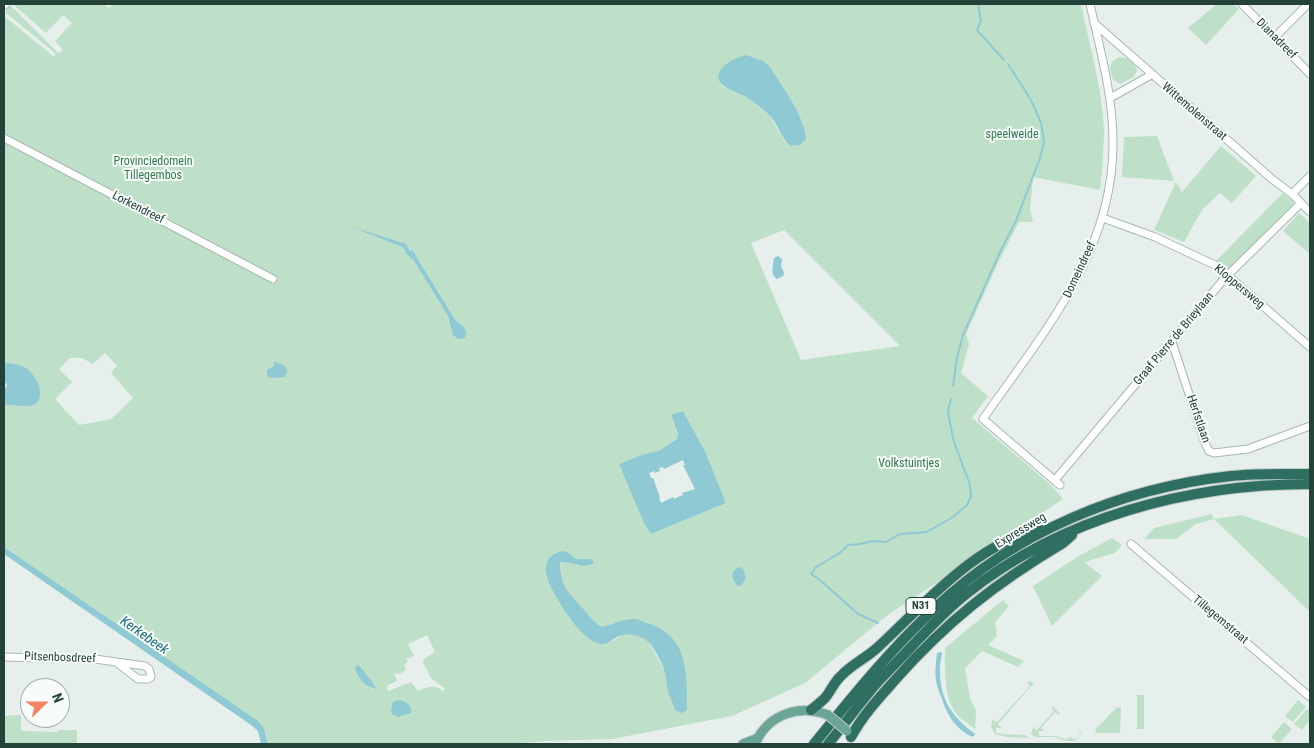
<!DOCTYPE html>
<style>
body{margin:0}
#map{position:relative;width:1314px;height:748px;overflow:hidden;background:#e6efeb;font-family:"Roboto Condensed",sans-serif}
canvas{display:block}
.frame{position:absolute;inset:0;border:5px solid #24423a;pointer-events:none}
.north{position:absolute;left:20px;top:678px;width:50px;height:50px;box-sizing:border-box;background:#f7fbf9;border:1px solid #a3b1ad;border-radius:50%;rotate:68deg;font-size:14px;font-weight:700;line-height:20px;text-align:center;color:#24423a}
.north::after{content:'';display:block;margin:auto;width:18px;height:22px;background:#f4845f;clip-path:polygon(50% 0,100% 100%,50% 72%,0 100%)}
</style>
<div id="map">
<canvas width="1314" height="748"></canvas>
<div class="frame"></div>
<div class="north">N</div>
</div>
<script>
const context = document.querySelector('canvas').getContext('2d');
context.lineJoin = 'round';
function paint(path, color) { context.fillStyle = color; context.fill(path, 'evenodd'); }
function trace(path, color, width, dash) { context.strokeStyle = color; context.lineWidth = width; context.lineCap = dash ? 'butt' : 'round'; context.setLineDash(dash || []); context.stroke(path); }
function write(font, color, halo, rows, align = 'center') {
  context.font = font + ' "Roboto Condensed",sans-serif'; context.lineWidth = 4; context.setLineDash([]); context.textBaseline = 'middle'; context.strokeStyle = halo; context.fillStyle = color; for (const [text, x, y, turn = 0] of rows) {
    context.save(); context.translate(x, y); context.rotate((+turn || 0) * Math.PI / 180); context.textAlign = isNaN(turn) ? turn : align; if (halo) context.strokeText(text, 0, 0); context.fillText(text, 0, 0); context.restore();
  }
}
paint(new Path2D(`
 M 13,4 L 104,4 L 109,8 L 113,4 L 1081,4 C 1089,44 1102,87 1104,129 C 1104,149 1102,169 1100,190 L 1033,177 L 1030,209 L 1033,222 L 1019,222 L 998,263 L 966,334 L 969,344 L 961,373 L 988,396 L 972,418 L 1051,485 L 1063,499 L 889,614 L 805,683 L 732,716 L 612,739 L 545,741 L 513,744 L 268,744 L 266,733 L 208,687 L 138,641 L 4,547 L 4,405 C 10,405 26,407 31,406 C 49,402 37,374 26,368 C 20,364 11,363 4,363 L 4,16 L 53,56 L 56,54 L 6,13 L 6,8 L 11,6 L 58,53 L 63,50 L 55,41 L 72,23 L 63,15 L 46,33 ZM 747,55 L 763,61 L 773,72 L 802,121 L 806,134 L 803,143 L 790,146 L 785,142 L 770,116 L 745,96 L 724,87 L 721,84 L 719,79 L 721,70 L 727,64 ZM 349,226 L 408,246 L 419,260 L 456,321 L 460,325 L 451,328 L 451,322 L 448,316 L 414,261 L 405,253 L 405,250 L 402,247 ZM 784,230 L 900,346 L 801,360 L 751,243 ZM 105,353 L 117,366 L 111,373 L 133,398 L 111,419 L 79,425 L 55,399 L 72,382 L 59,369 L 70,358 L 82,358 L 93,364 ZM 683,411 L 705,451 L 726,503 L 651,534 L 619,464 L 644,454 L 658,451 L 677,439 L 678,434 L 671,416 ZM 569,553 C 577,560 580,561 590,558 L 577,566 L 570,562 L 560,562 L 562,579 L 567,593 L 593,622 L 602,628 L 636,619 L 645,622 L 683,659 L 687,710 L 675,710 L 667,688 L 665,671 L 648,641 L 635,634 L 624,634 L 610,642 C 601,638 589,635 581,629 C 567,620 550,589 546,573 ZM 427,635 L 435,652 L 423,660 L 423,662 L 431,678 L 445,689 L 443,691 C 433,683 428,687 418,691 L 411,682 L 388,691 L 387,688 L 388,685 L 397,681 L 394,673 L 399,674 L 406,670 L 404,665 L 408,662 L 406,659 L 414,656 L 408,644 ZM 357,664 C 363,672 369,682 377,688 L 373,689 L 360,679 L 355,668 Z
 M 1217,4 L 1233,4 L 1239,9 L 1206,45 L 1188,28 Z
 M 1119,57 C 1127,57 1135,62 1137,70 L 1134,77 L 1120,84 L 1113,80 L 1110,68 L 1112,62 Z
 M 1157,136 L 1174,181 L 1122,177 L 1124,137 Z
 M 1221,146 L 1256,176 L 1232,203 L 1220,193 L 1202,210 L 1184,242 L 1154,230 L 1176,182 L 1182,192 Z
 M 1283,193 L 1293,202 L 1293,208 L 1230,269 L 1225,269 L 1216,261 Z
 M 1299,213 L 1310,223 L 1310,254 L 1283,231 Z
 M 1212,514 L 1214,519 L 1242,515 L 1310,539 L 1310,612 L 1214,519 L 1196,524 L 1176,539 L 1144,539 L 1154,528 Z
 M 1112,538 L 1122,545 L 1115,553 L 1084,562 L 1102,576 L 1052,626 L 1033,586 L 1077,557 Z
 M 1003,600 L 1009,606 L 995,622 L 997,636 L 988,645 L 1024,661 L 1018,667 L 982,651 L 965,668 L 970,698 L 976,711 L 975,729 C 970,725 964,721 959,717 C 943,700 945,670 945,648 Z
 M 1030,681 L 1034,683 L 998,724 L 1001,728 L 996,728 L 996,733 L 1001,733 L 1001,734 L 1025,735 L 1029,738 L 1007,737 L 995,734 L 991,727 L 992,720 L 997,722 L 1030,686 L 1027,682 Z
 M 1137,695 L 1144,695 L 1144,729 L 1137,729 Z
 M 1298,700 L 1306,707 L 1293,722 L 1285,716 Z
 M 1052,706 L 1060,714 L 1059,715 L 1055,712 L 1041,728 L 1044,731 L 1039,731 L 1039,736 L 1056,736 L 1066,739 L 1071,737 L 1075,740 L 1081,733 L 1078,729 L 1082,733 L 1075,741 L 1067,741 L 1053,737 L 1035,737 L 1031,734 L 1033,727 L 1037,730 L 1054,711 L 1051,707 Z
 M 1121,707 L 1120,733 L 1096,733 L 1095,730 L 1116,708 Z
 M 1307,709 L 1310,711 L 1310,720 L 1302,730 L 1294,724 Z
 M 21,715 L 21,731 L 58,732 L 58,730 L 77,730 L 77,744 L 4,744 L 4,716 Z
 M 1284,722 L 1292,729 L 1279,744 L 1271,737 Z`), '#bfe0c8');
paint(new Path2D(`
 M 747,55 L 763,61 L 769,66 C 780,82 807,121 806,139 L 800,145 L 790,146 C 780,137 778,123 768,114 C 761,108 754,102 746,97 C 736,91 707,85 723,67 C 730,60 738,57 747,55 Z
 M 349,226 L 406,244 L 410,250 L 413,251 L 456,321 C 462,326 469,329 465,338 L 458,339 L 453,335 L 448,316 L 414,261 L 405,253 L 405,250 L 402,247 Z
 M 778,256 L 782,259 L 781,266 L 784,273 L 783,276 L 777,279 C 770,275 773,266 774,258 Z
 M 275,361 L 286,367 L 287,371 L 285,377 L 272,378 L 267,376 L 267,370 L 273,367 Z
 M 4,363 C 11,363 20,364 26,368 C 37,374 49,402 31,406 C 26,407 11,405 4,405 L 4,389 L 7,386 L 4,379 Z
 M 683,411 L 705,451 L 726,503 L 651,534 L 644,523 L 619,464 L 644,454 L 658,451 L 677,439 L 678,434 L 671,415 ZM 683,460 L 685,465 L 683,465 L 695,489 L 682,493 L 683,495 L 674,499 L 673,497 L 661,503 L 659,498 L 660,497 L 653,478 L 651,478 L 649,473 L 654,471 L 655,473 L 660,471 L 659,468 L 663,467 L 664,469 Z
 M 4,547 L 258,721 L 264,728 L 268,744 L 261,744 L 258,731 L 251,725 L 4,554 Z
 M 563,551 L 569,553 L 576,559 L 592,559 L 594,563 C 580,570 574,561 560,562 C 561,590 569,592 585,611 C 590,617 594,623 602,627 C 612,625 624,618 636,619 C 639,619 643,622 647,623 C 689,636 687,673 687,710 L 681,713 L 675,710 C 673,703 669,696 667,688 C 666,682 666,675 664,669 C 661,661 653,645 646,640 C 637,634 627,632 617,637 C 613,639 609,643 604,644 C 583,646 548,590 546,572 C 545,559 551,554 563,551 Z
 M 739,567 L 743,569 L 746,578 L 742,585 L 738,586 C 731,580 730,570 739,567 Z
 M 942,652 C 942,657 940,662 940,667 C 939,698 951,716 975,734 L 973,737 C 956,730 947,715 942,699 C 941,696 938,690 937,685 C 934,674 936,664 937,653 Z
 M 357,664 C 364,670 372,682 377,689 C 365,687 358,679 355,668 Z
 M 399,700 C 406,701 412,705 411,713 L 398,717 L 392,714 L 391,710 L 393,702 Z`), '#8ec9d4');
trace(new Path2D(`
 M 978,4 L 981,21 L 977,30 L 1004,60
 M 1008,64 L 1031,100
 M 953,386 L 957,358 L 963,335 L 1000,252 L 1016,221 L 1040,158 L 1044,142 L 1041,123 L 1032,102
 M 878,623 L 858,614 L 820,580 L 811,574 L 815,568 L 841,552 L 848,545 L 860,544 L 873,541 L 886,542 L 900,534 L 927,532 L 953,517 L 967,505 L 971,496 L 970,485 L 954,442 L 949,418 L 948,410 L 951,399`), '#8ec9d4', 2);
const minor = new Path2D(`
 M 1242,4 L 1310,74
 M 4,5 L 6,4
 M 1094,23 L 1272,179 L 1292,194 L 1310,212
 M 1275,37 L 1308,4
 M 1110,98 L 1151,75
 M 4,138 L 273,279
 M 1292,194 L 1310,176
 M 1103,218 L 1155,237 L 1217,266 L 1310,347
 M 1172,342 L 1205,443 L 1209,451 L 1214,453 L 1248,449 L 1310,426
 M 1055,480 L 1224,279 L 1300,204
 M 1060,485 L 983,419 C 1042,334 1114,252 1113,142 C 1113,95 1100,49 1090,4
 M 1131,544 L 1310,697
 M 4,657 L 95,659 L 145,666 L 149,669 L 151,677 L 148,679 L 138,679 L 116,662`);
const major = new Path2D(`
 M 743,744 L 758,738
 M 755,744 C 768,714 799,704 828,715`);
const highway = new Path2D(`
 M 811,710 C 816,706 821,702 825,698 C 831,691 834,682 841,676 C 851,665 866,658 877,648 C 923,606 977,541 1041,530
 M 851,737 C 863,715 879,698 895,680 C 947,621 996,583 1063,543 L 1072,535
 M 814,744 C 852,697 890,650 935,608 C 1015,532 1121,488 1231,476 C 1257,473 1284,474 1310,474
 M 828,744 C 844,725 859,704 875,685 C 888,671 901,658 914,644 C 931,626 947,609 966,594 C 1062,517 1189,484 1310,484`);
trace(minor, '#a8b8b2', 9);
trace(major, '#c2cac8', 11);
trace(highway, '#c2cac8', 12);
trace(minor, '#fff', 7);
trace(major, '#6aa596', 9);
trace(highway, '#2f6f62', 10);
const majorBridge = new Path2D(`
 M 828,715 L 847,731`);
trace(majorBridge, '#c2cac8', 11, []);
trace(majorBridge, '#6aa596', 9);
for (const [x, y, w] of [
 [921,606,30]
]) { const box = new Path2D(); box.roundRect(x - w / 2, y - 8.5, w, 17, 4); context.fillStyle = '#f7fbf9'; context.fill(box); trace(box, '#24423a', 1); }
write('bold 11px', '#24423a', null, [
 ["N31",921,606]
]);
write('12px', '#24423a', '#f7fbf9', [
 ["Dianadreef",1276,39,45],
 ["Wittemolenstraat",1194,112,41],
 ["Lorkendreef",138,208,27],
 ["Domeindreef",1080,270,-65],
 ["Kloppersweg",1239,287,40],
 ["Graaf Pierre de Brieylaan",1174,339,-50],
 ["Herfstlaan",1198,419,71],
 ["Expressweg",1021,531,-31],
 ["Tillegemstraat",1220,620,40],
 ["Pitsenbosdreef",60,658,2]
]);
write('12px', '#2d7a4b', '#f7fbf9', [
 ["speelweide",1012,135],
 ["Provinciedomein",153,162],
 ["Tillegembos",153,176],
 ["Volkstuintjes",909,464]
]);
write('italic 14px', '#1c6f80', '#f7fbf9', [
 ["Kerkebeek",144,636,35]
]);
</script>
